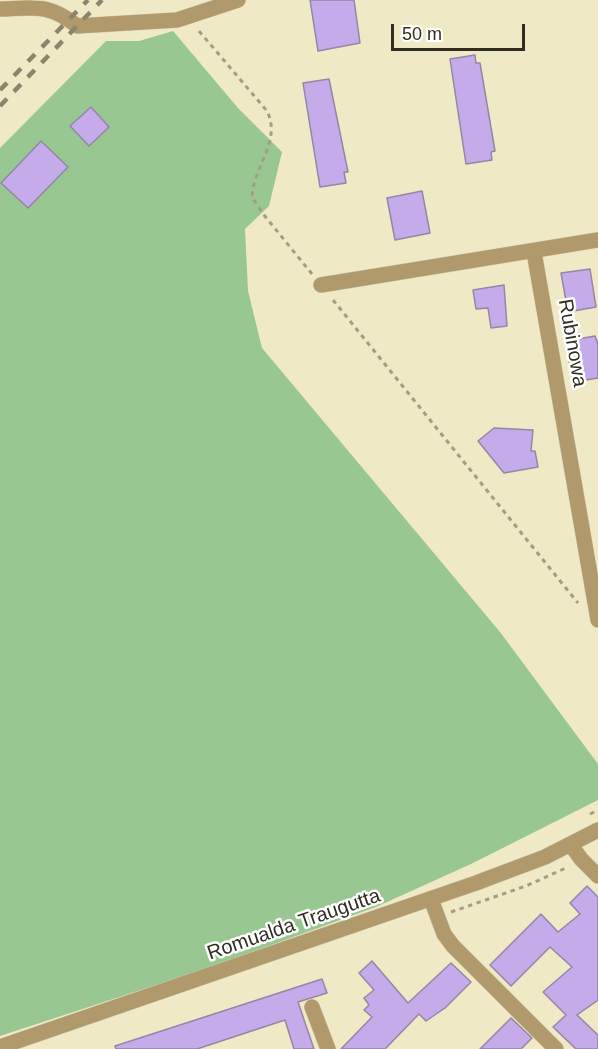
<!DOCTYPE html>
<style>
body{margin:0}
#map{position:relative;width:598px;height:1049px;overflow:hidden;background:#f0e9c5;font-family:Helvetica,sans-serif}
canvas{display:block}
.scale{position:absolute;left:391px;top:24px;width:134px;height:27px;box-sizing:border-box;border:3px solid #302e20;border-top:0;padding-left:8px;font-size:18px;line-height:21px;white-space:nowrap;color:#302e20;-webkit-text-stroke:4px #fff;paint-order:stroke}
</style>
<div id="map">
<canvas width="598" height="1049"></canvas>
<div class="scale">50 m</div>
</div>
<script>
const context = document.querySelector('canvas').getContext('2d');
context.lineJoin = 'round';
function paint(path, color) { context.fillStyle = color; context.fill(path, 'evenodd'); }
function trace(path, color, width, dash) { context.strokeStyle = color; context.lineWidth = width; context.lineCap = dash ? 'butt' : 'round'; context.setLineDash(dash || []); context.stroke(path); }
function write(font, color, halo, rows, align = 'center') {
  context.font = font + ' Helvetica,sans-serif'; context.lineWidth = 5; context.setLineDash([]); context.textBaseline = 'middle'; context.strokeStyle = halo; context.fillStyle = color; for (const [text, x, y, turn = 0] of rows) {
    context.save(); context.translate(x, y); context.rotate((+turn || 0) * Math.PI / 180); context.textAlign = isNaN(turn) ? turn : align; if (halo) context.strokeText(text, 0, 0); context.fillText(text, 0, 0); context.restore();
  }
}
paint(new Path2D(`
 M 173,31 L 238,108 L 282,152 L 269,206 L 245,229 L 248,291 L 262,348 L 500,632 L 598,764 L 598,800 L 471,864 L 376,907 L 208,968 L 0,1036 L 0,148 L 106,41 L 139,41 Z`), '#98c791');
const building = new Path2D(`
 M 310,0 L 354,0 L 360,43 L 318,51 Z
 M 475,55 L 476,63 L 480,63 L 495,151 L 491,152 L 492,160 L 466,164 L 450,59 Z
 M 329,79 L 348,172 L 344,172 L 346,183 L 320,187 L 303,83 Z
 M 91,107 L 109,127 L 89,146 L 70,126 Z
 M 41,141 L 68,167 L 28,208 L 1,183 Z
 M 422,191 L 430,233 L 395,240 L 387,198 Z
 M 590,269 L 596,307 L 568,312 L 561,273 Z
 M 504,285 L 507,326 L 491,328 L 488,308 L 476,309 L 473,290 Z
 M 595,336 L 598,344 L 598,378 L 573,382 L 569,361 L 575,361 L 572,340 Z
 M 494,428 L 533,430 L 531,451 L 535,451 L 538,467 L 504,473 L 478,441 Z
 M 587,886 L 598,897 L 598,1000 L 577,1015 L 598,1035 L 598,1049 L 576,1049 L 553,1027 L 566,1015 L 543,992 L 572,967 L 550,947 L 511,986 L 490,965 L 541,914 L 558,932 L 580,914 L 570,903 Z
 M 372,961 L 408,1003 L 451,963 L 471,982 L 445,1008 L 426,1021 L 419,1014 L 385,1049 L 341,1049 L 372,1017 L 364,1010 L 369,1005 L 364,998 L 374,990 L 359,973 Z
 M 322,979 L 327,993 L 298,1002 L 314,1049 L 294,1049 L 285,1020 L 197,1049 L 116,1049 L 115,1046 Z
 M 511,1018 L 532,1038 L 521,1049 L 480,1049 Z`);
paint(building, '#c5abe9');
trace(building, '#9387a5', 1.5);
const street = new Path2D(`
 M 0,9 C 34,8 49,3 77,26 L 177,20 L 238,0
 M 534,252 L 598,620
 M 321,285 L 598,240
 M 571,845 L 581,859 L 598,876
 M 431,899 L 444,934 L 453,946 L 556,1049
 M 312,1007 L 328,1049
 M 0,1047 L 476,883 L 545,857 L 598,830`);
trace(street, '#cdc7a7', 16);
trace(new Path2D(`
 M 199,31 L 267,111 C 282,141 253,167 252,197 L 264,215 L 312,274
 M 333,300 L 578,603
 M 590,814 L 598,810
 M 451,912 L 526,886 L 568,867`), '#a39e83', 3, [4.5, 4.5]);
trace(street, '#b09a6c', 15);
trace(new Path2D(`
 M 0,90 L 88,0
 M 0,106 L 102,0`), '#8a866d', 4.5, [10, 10]);
write('20px', '#302e20', '#fff', [
 ["Rubinowa",572,343,80],
 ["Romualda Traugutta",294,925,-19]
]);
</script>
